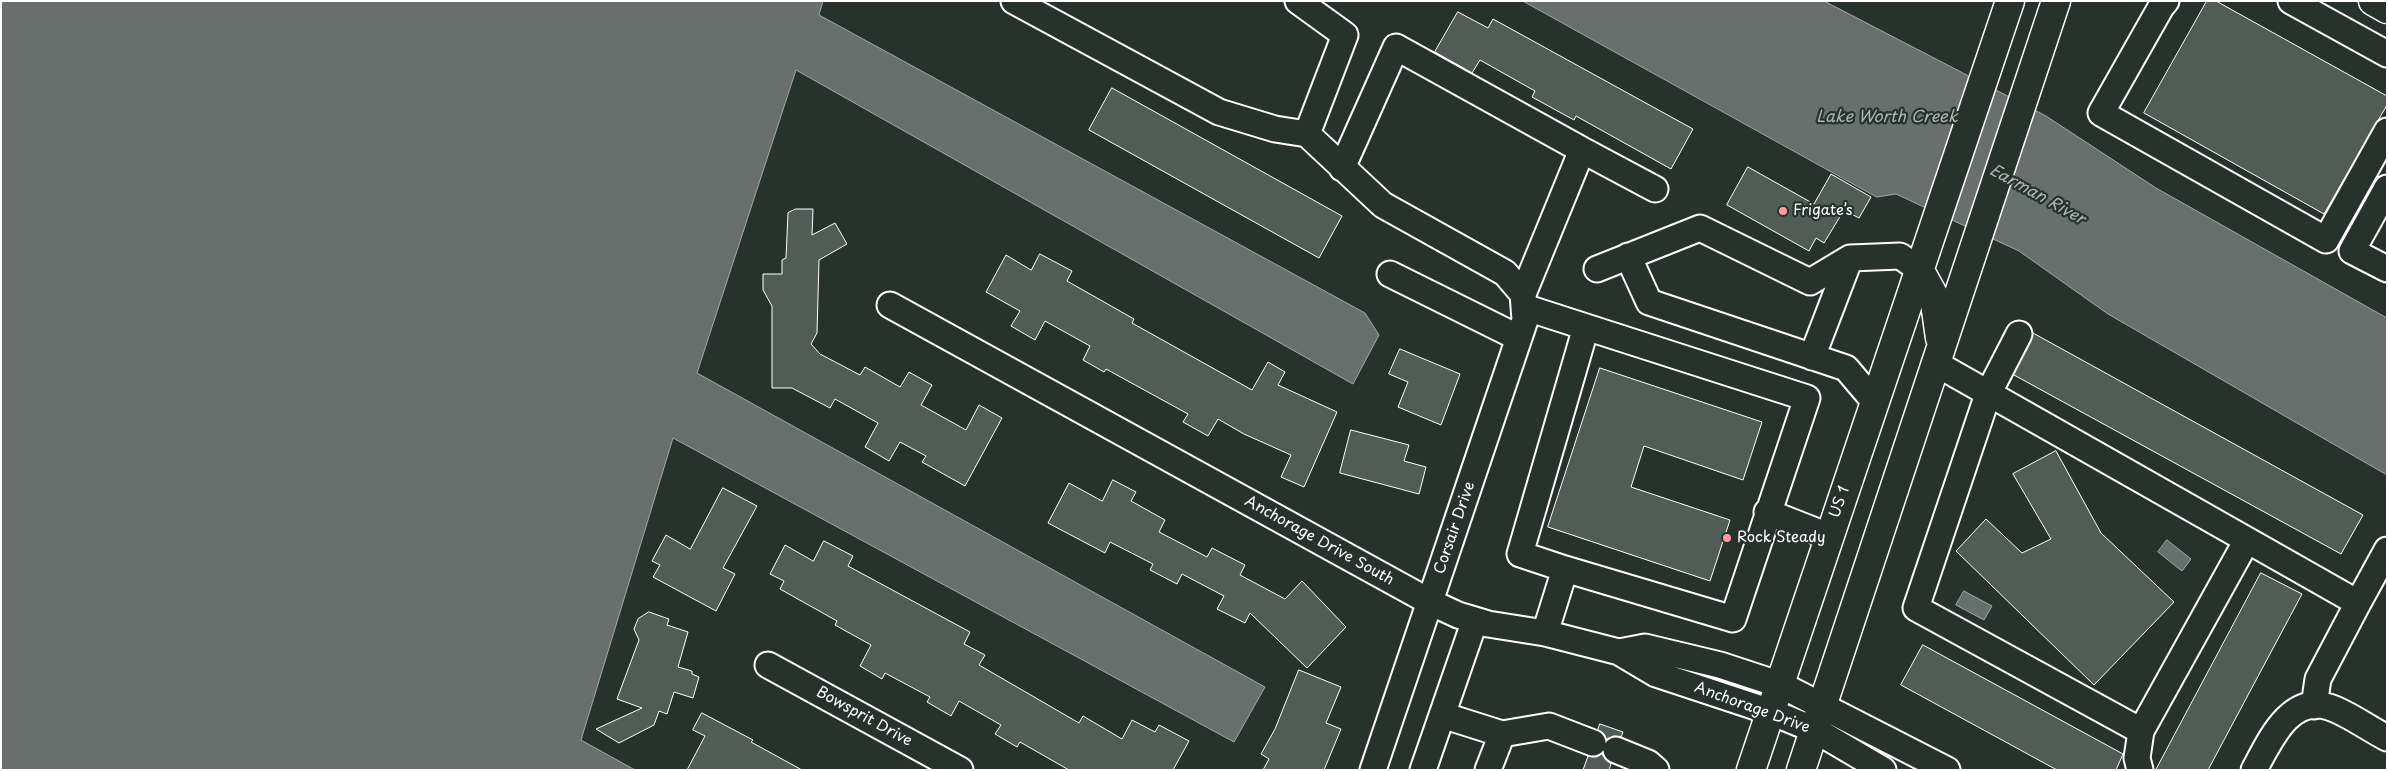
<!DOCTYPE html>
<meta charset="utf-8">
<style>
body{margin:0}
#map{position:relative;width:2388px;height:771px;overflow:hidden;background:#26332d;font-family:"Playpen Sans",sans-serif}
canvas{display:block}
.frame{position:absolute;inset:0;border:2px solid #fff;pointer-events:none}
</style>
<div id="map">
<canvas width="2388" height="771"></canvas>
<div class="frame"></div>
</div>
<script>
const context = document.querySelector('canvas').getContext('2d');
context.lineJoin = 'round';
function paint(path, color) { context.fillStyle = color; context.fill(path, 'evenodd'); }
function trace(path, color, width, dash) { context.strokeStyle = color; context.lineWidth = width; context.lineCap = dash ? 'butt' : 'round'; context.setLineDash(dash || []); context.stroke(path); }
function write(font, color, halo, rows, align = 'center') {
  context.font = font + ' "Playpen Sans",sans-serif'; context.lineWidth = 4.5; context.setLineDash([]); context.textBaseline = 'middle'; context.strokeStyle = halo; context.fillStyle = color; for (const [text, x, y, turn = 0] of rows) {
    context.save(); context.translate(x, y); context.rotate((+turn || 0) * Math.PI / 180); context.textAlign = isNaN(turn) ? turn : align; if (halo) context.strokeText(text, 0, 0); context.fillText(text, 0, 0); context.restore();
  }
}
const water = new Path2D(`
 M 1,1 L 823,1 L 819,15 L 1365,313 L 1379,335 L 1353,384 L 796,70 L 697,373 L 1265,687 L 1234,742 L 673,438 L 581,740 L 635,770 L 1,770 Z
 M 1523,1 L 1824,1 L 2046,116 L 2156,188 L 2387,318 L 2387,475 L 2108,314 L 2019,251 L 1896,194 L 1877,197 Z
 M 2167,540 L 2191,559 L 2182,571 L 2158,552 Z
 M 1964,591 L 1992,606 L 1984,620 L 1956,605 Z`);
paint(water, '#67706c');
trace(water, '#a4a9a7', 1);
const building = new Path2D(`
 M 2207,1 L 2216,1 L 2387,96 L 2387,105 L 2324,214 L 2144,113 Z
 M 1458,12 L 1488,28 L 1493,19 L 1693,129 L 1671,169 L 1576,116 L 1574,120 L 1532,97 L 1535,91 L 1480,60 L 1472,73 L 1435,52 Z
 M 1112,88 L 1342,216 L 1319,258 L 1089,130 Z
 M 1748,167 L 1814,204 L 1831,174 L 1871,197 L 1859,218 L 1844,210 L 1824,243 L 1816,238 L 1809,251 L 1727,205 Z
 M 796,209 L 813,209 L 812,235 L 835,223 L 847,244 L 819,260 L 817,333 L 811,344 L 820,354 L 860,375 L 865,367 L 900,387 L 909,372 L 932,385 L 921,405 L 966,430 L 979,405 L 1002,418 L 965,486 L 922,462 L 926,456 L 900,442 L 889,461 L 865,447 L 878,423 L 835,399 L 830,408 L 792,388 L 772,388 L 772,306 L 763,290 L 763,274 L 782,274 L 782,260 L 786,258 L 788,213 Z
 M 1040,254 L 1072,271 L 1067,281 L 1134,319 L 1132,323 L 1252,390 L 1268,362 L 1285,372 L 1278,385 L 1337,412 L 1304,487 L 1281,477 L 1291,455 L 1244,434 L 1218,419 L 1208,436 L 1183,422 L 1188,414 L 1106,369 L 1104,372 L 1083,360 L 1090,346 L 1045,321 L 1035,340 L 1011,326 L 1020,311 L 986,292 L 1006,255 L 1031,270 Z
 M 2033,333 L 2363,515 L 2341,554 L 2014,375 Z
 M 1400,349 L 1460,374 L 1441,425 L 1398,407 L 1408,382 L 1389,374 Z
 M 1600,368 L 1762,422 L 1743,480 L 1644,446 L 1631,487 L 1730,520 L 1710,581 L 1548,527 Z
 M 1351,430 L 1409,445 L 1404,461 L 1426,467 L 1419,494 L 1340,473 Z
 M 2056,451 L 2101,533 L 2174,602 L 2094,685 L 1956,551 L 1986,519 L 2022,553 L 2051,539 L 2013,474 Z
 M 1113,480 L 1136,492 L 1131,501 L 1165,520 L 1159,532 L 1207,557 L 1212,548 L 1245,565 L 1240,575 L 1285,599 L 1302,581 L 1346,627 L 1307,668 L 1250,613 L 1245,623 L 1217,609 L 1224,596 L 1182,574 L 1177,584 L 1150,570 L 1153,564 L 1110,542 L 1105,553 L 1048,523 L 1069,483 L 1102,501 Z
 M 723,488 L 757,506 L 723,568 L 735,574 L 716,611 L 653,577 L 660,565 L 652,561 L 666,535 L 690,549 Z
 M 824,541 L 853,556 L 848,566 L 970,632 L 964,644 L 985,655 L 979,665 L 1079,723 L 1083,716 L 1122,739 L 1132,720 L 1155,732 L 1159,725 L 1189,741 L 1173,770 L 1069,770 L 1020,742 L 1017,747 L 995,734 L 1001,725 L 959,701 L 951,716 L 927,702 L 930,697 L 885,673 L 882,679 L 860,666 L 871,645 L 835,625 L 837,621 L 780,589 L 784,581 L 770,574 L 785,545 L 813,561 Z
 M 2261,573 L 2302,594 L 2208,770 L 2156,770 Z
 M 649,612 L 669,619 L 667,625 L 688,632 L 678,667 L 692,671 L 692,674 L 699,677 L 693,698 L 674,692 L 667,714 L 659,711 L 654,725 L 619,743 L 596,729 L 642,708 L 617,699 L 639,640 L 634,629 L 638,619 Z
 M 1923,645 L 2123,754 L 2116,770 L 2057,770 L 1901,685 Z
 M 1299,670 L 1341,687 L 1326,723 L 1341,729 L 1324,770 L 1263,770 L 1269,759 L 1261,754 L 1275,729 Z
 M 702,713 L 753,740 L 751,742 L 802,770 L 687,770 L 705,736 L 693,730 Z
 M 1600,724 L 1623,732 L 1621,737 L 1614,736 L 1607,739 L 1598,730 Z
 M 1602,754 L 1611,764 L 1609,770 L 1583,770 L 1588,756 L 1596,757 Z`);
paint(building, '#515c57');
trace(building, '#fff', 1);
const minor = new Path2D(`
 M 1014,1 L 1219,112 L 1275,129 L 1307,134 L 1383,205 L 1505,273 L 1523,294 L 1525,320 L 1373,770
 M 1298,1 L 1345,35 L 1307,134
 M 2166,1 L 2161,7 L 2101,113 L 2326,240 L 2387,131
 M 2291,1 L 2387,54
 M 1582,150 L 1655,189
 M 1342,168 L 1396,47 L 1582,150 L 1523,294
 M 2387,188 L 2352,251 L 2387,269
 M 1628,256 L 1649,302 L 1846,368 L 1874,401
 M 1597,269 L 1700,228 L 1810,282 L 1850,258 L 1900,256 L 1919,269
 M 1390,274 L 1519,338
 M 890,305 L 1430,602 L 1458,615 L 1488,624 L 1545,633 L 1619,652 L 1645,647 L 1720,665 L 1781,685 L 1947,770
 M 1524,307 L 1586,327
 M 2019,334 L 1988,394 L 1916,608 L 2141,731
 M 1812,357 L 1850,258
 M 1935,363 L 2247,540 L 2141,731 L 2137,758 L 2140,770
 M 1767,512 L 1828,536
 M 2247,540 L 2358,603 L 2387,550
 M 1545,633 L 1565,569 L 1733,619 L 1807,398 L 1586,327 L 1520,554 L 1565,569
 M 1619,652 L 1656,674 L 1771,712 L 1815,730 L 1883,770
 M 768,665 L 960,770
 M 2314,706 L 2318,679 L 2358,603
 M 1442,715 L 1502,734 L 1549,726 L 1593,743
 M 1616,750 L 1648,763 L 1656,770
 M 1423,770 L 1475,620
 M 1488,770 L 1502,734
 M 2254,770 C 2269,743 2289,694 2329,707 C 2348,713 2369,729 2387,738`);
const major = new Path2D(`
 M 2373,1 L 2387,9
 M 1919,269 L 1934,296 L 1940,338
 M 1751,770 L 2010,1
 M 1801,770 L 2056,1`);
trace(minor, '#fff', 29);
trace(major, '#fff', 31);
trace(minor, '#26332d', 25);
trace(major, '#26332d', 28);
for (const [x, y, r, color] of [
 [1783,211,5,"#ff9aa2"],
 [1727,538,5,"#ff9aa2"]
]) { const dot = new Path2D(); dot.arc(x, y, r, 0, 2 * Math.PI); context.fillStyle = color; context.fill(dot); trace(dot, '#26332d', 2); }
write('15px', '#fff', '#26332d', [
 ["Frigate’s",1793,211],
 ["Rock Steady",1737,538]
], 'left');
write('15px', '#fff', '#26332d', [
 ["US 1",1840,502,-71],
 ["Corsair Drive",1455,528,-71],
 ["Anchorage Drive South",1319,541,29],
 ["Anchorage Drive",1752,708,20],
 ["Bowsprit Drive",864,717,29]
]);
write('italic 16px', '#b3b8b6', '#26332d', [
 ["Lake Worth Creek",1887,118],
 ["Earman River",2037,195,29]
]);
</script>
